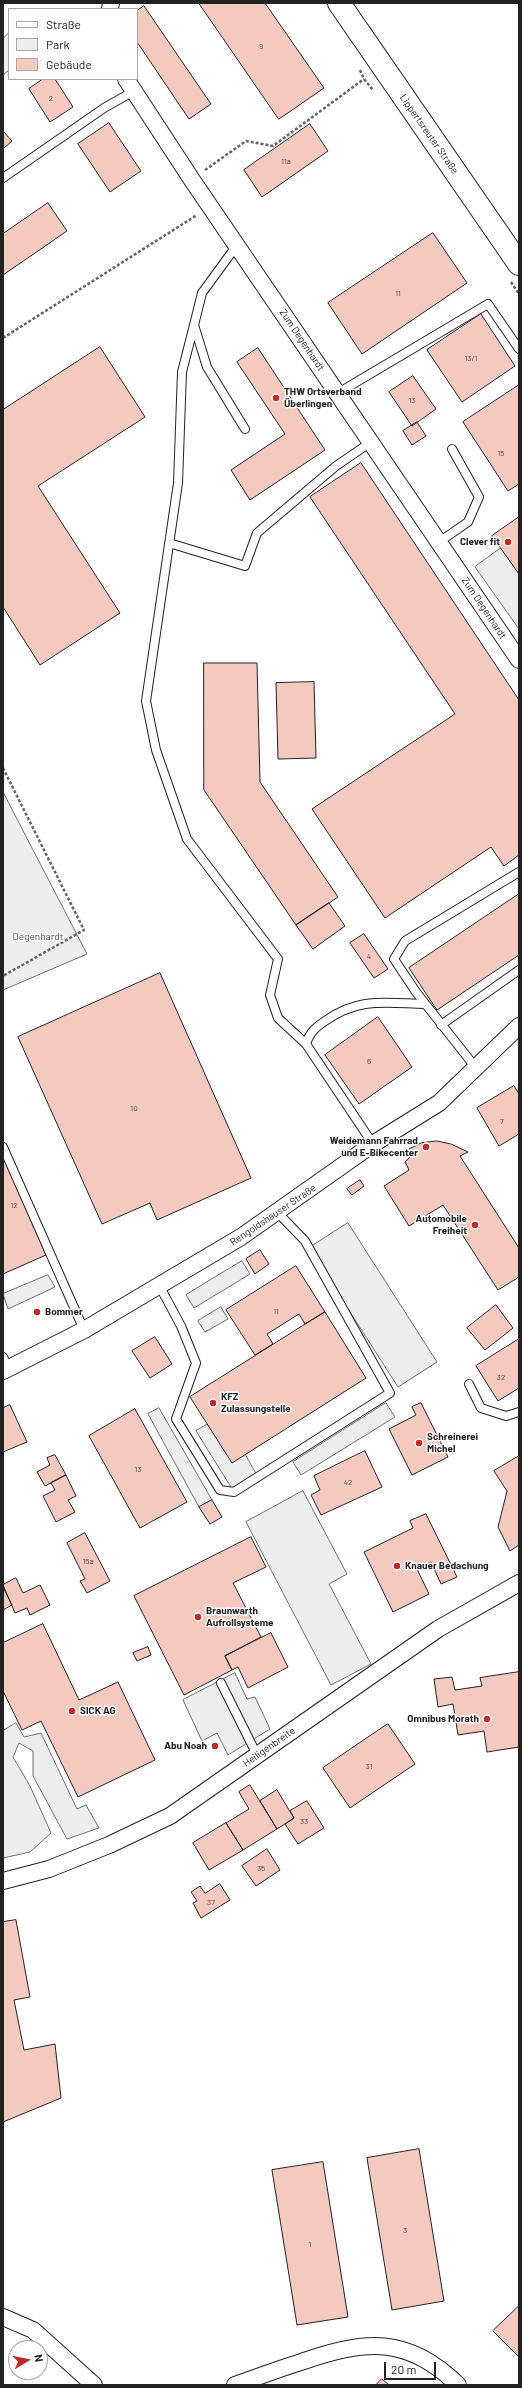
<!DOCTYPE html>
<meta charset="utf-8">
<style>
body{margin:0}
#map{position:relative;width:522px;height:2388px;overflow:hidden;background:#fff;font-family:Barlow,sans-serif}
canvas{display:block}
.frame{position:absolute;inset:0;border:4px solid #222;pointer-events:none}
.legend{position:absolute;left:8px;top:8px;width:130px;height:72px;box-sizing:border-box;background:#fff;border:1px solid #a7a7a7;margin:0;padding:5px 7px;list-style:none;font-size:12px;color:#222}
.legend li{display:flex;align-items:center;gap:8px;height:20px}
.legend b{width:20px;border:1px solid #a7a7a7}
.north{position:absolute;left:8px;top:2340px;width:40px;height:40px;box-sizing:border-box;background:#fff;border:1px solid #a7a7a7;border-radius:50%;rotate:80deg;font-size:11px;font-weight:700;line-height:16px;text-align:center;color:#222}
.north::after{content:'';display:block;margin:auto;width:14px;height:18px;background:#c62828;clip-path:polygon(50% 0,100% 100%,50% 72%,0 100%)}
.scale{position:absolute;left:384px;top:2362px;width:52px;height:18px;box-sizing:border-box;border:2px solid #222;border-top:0;padding-left:5px;font-size:12px;line-height:14px;white-space:nowrap;color:#222;-webkit-text-stroke:3px #fff;paint-order:stroke}
</style>
<div id="map">
<canvas width="522" height="2388"></canvas>
<div class="frame"></div>
<ul class="legend">
<li><b style="height:5px;background:#fff"></b>Straße</li>
<li><b style="height:11px;background:#eee"></b>Park</li>
<li><b style="height:11px;background:#f3c9c0"></b>Gebäude</li>
</ul>
<div class="north">N</div>
<div class="scale">20 m</div>
</div>
<script>
const context = document.querySelector('canvas').getContext('2d');
context.lineJoin = 'round';
function paint(path, color) { context.fillStyle = color; context.fill(path, 'evenodd'); }
function trace(path, color, width, dash) { context.strokeStyle = color; context.lineWidth = width; context.lineCap = dash ? 'butt' : 'round'; context.setLineDash(dash || []); context.stroke(path); }
function write(font, color, halo, rows, align = 'center') {
  context.font = font + ' Barlow,sans-serif'; context.lineWidth = 3; context.setLineDash([]); context.textBaseline = 'middle'; context.strokeStyle = halo; context.fillStyle = color; for (const [text, x, y, turn = 0] of rows) {
    context.save(); context.translate(x, y); context.rotate((+turn || 0) * Math.PI / 180); context.textAlign = isNaN(turn) ? turn : align; if (halo) context.strokeText(text, 0, 0); context.fillText(text, 0, 0); context.restore();
  }
}
const green = new Path2D(`
 M 9,33 L 9,70 L 3,75 L 3,39 Z
 M 3,792 L 87,954 L 3,990 Z`);
paint(green, '#eee');
trace(green, '#6f6f6f', 1);
const parking = new Path2D(`
 M 501,548 L 519,574 L 519,629 L 475,567 Z
 M 348,1223 L 437,1362 L 398,1387 L 309,1248 Z
 M 242,1261 L 250,1274 L 194,1308 L 186,1295 Z
 M 48,1275 L 55,1287 L 8,1309 L 3,1294 Z
 M 221,1307 L 228,1319 L 205,1332 L 198,1321 Z
 M 386,1403 L 395,1417 L 301,1475 L 293,1462 Z
 M 159,1408 L 212,1500 L 199,1507 L 148,1414 Z
 M 208,1424 L 232,1462 L 245,1454 L 258,1477 L 234,1492 L 196,1431 Z
 M 303,1491 L 347,1574 L 329,1584 L 371,1664 L 331,1685 L 246,1522 Z
 M 235,1673 L 247,1699 L 255,1697 L 270,1729 L 228,1755 L 217,1733 L 202,1741 L 183,1700 Z
 M 16,1723 L 24,1737 L 41,1733 L 77,1809 L 86,1805 L 99,1828 L 67,1839 L 33,1776 L 33,1751 L 19,1743 L 13,1757 L 30,1786 L 51,1833 L 30,1852 L 3,1858 L 3,1731 Z`);
paint(parking, '#ededed');
trace(parking, '#6f6f6f', 1);
const building = new Path2D(`
 M 199,3 L 265,3 L 324,88 L 279,119 Z
 M 144,6 L 211,104 L 189,119 L 137,42 L 137,11 Z
 M 43,79 L 55,79 L 73,107 L 50,122 L 29,89 Z
 M 109,123 L 141,171 L 110,192 L 78,144 Z
 M 310,124 L 328,151 L 262,197 L 244,170 Z
 M 3,131 L 12,141 L 3,149 Z
 M 48,203 L 67,231 L 3,275 L 3,234 Z
 M 433,233 L 467,283 L 362,354 L 328,303 Z
 M 481,314 L 515,366 L 462,402 L 427,350 Z
 M 100,347 L 145,417 L 38,486 L 120,613 L 40,665 L 3,607 L 3,410 Z
 M 258,348 L 325,450 L 250,500 L 231,470 L 285,434 L 237,362 Z
 M 413,376 L 436,409 L 412,426 L 389,392 Z
 M 519,385 L 519,484 L 508,491 L 463,422 Z
 M 417,422 L 426,436 L 412,445 L 403,431 Z
 M 361,463 L 519,700 L 519,855 L 504,866 L 491,847 L 385,918 L 312,809 L 455,714 L 310,497 Z
 M 519,517 L 519,574 L 492,536 Z
 M 204,663 L 257,663 L 260,782 L 338,897 L 296,925 L 204,790 Z
 M 314,682 L 316,758 L 278,759 L 276,683 Z
 M 519,894 L 519,955 L 437,1010 L 409,968 Z
 M 329,903 L 345,926 L 313,949 L 296,925 Z
 M 364,934 L 388,969 L 374,978 L 350,943 Z
 M 160,973 L 251,1178 L 157,1220 L 150,1203 L 102,1224 L 18,1037 Z
 M 378,1017 L 412,1067 L 359,1104 L 325,1055 Z
 M 514,1086 L 519,1094 L 519,1134 L 499,1146 L 477,1108 Z
 M 437,1141 L 451,1144 L 468,1152 L 460,1156 L 519,1248 L 519,1277 L 498,1290 L 443,1205 L 409,1226 L 384,1186 L 409,1170 L 405,1162 L 410,1157 L 405,1151 L 421,1143 Z
 M 3,1155 L 46,1255 L 3,1274 Z
 M 360,1180 L 364,1186 L 352,1195 L 347,1189 Z
 M 260,1250 L 269,1264 L 255,1274 L 246,1259 Z
 M 296,1266 L 325,1312 L 305,1324 L 299,1314 L 267,1334 L 273,1344 L 255,1355 L 226,1310 Z
 M 496,1305 L 513,1328 L 485,1350 L 467,1328 Z
 M 325,1312 L 366,1378 L 232,1463 L 190,1397 Z
 M 155,1337 L 172,1364 L 150,1378 L 132,1351 Z
 M 519,1339 L 519,1388 L 498,1401 L 476,1366 Z
 M 421,1403 L 448,1457 L 412,1475 L 389,1429 L 416,1415 L 412,1407 Z
 M 10,1405 L 27,1442 L 3,1452 L 3,1408 Z
 M 135,1409 L 187,1502 L 140,1528 L 89,1436 Z
 M 365,1451 L 382,1487 L 321,1515 L 311,1495 L 320,1490 L 314,1476 Z
 M 55,1455 L 66,1475 L 45,1486 L 37,1472 L 50,1465 L 47,1458 Z
 M 519,1456 L 519,1545 L 510,1551 L 498,1527 L 507,1491 L 494,1471 Z
 M 66,1475 L 76,1496 L 68,1500 L 75,1512 L 56,1522 L 43,1496 L 55,1490 L 51,1483 Z
 M 212,1500 L 222,1517 L 210,1524 L 199,1507 Z
 M 426,1514 L 457,1577 L 441,1584 L 431,1562 L 417,1569 L 429,1594 L 393,1612 L 364,1552 L 413,1528 L 410,1521 Z
 M 85,1533 L 110,1581 L 87,1593 L 80,1581 L 85,1579 L 67,1543 Z
 M 251,1537 L 266,1567 L 233,1583 L 261,1637 L 225,1656 L 232,1670 L 184,1695 L 134,1596 Z
 M 16,1578 L 23,1593 L 40,1585 L 50,1605 L 30,1615 L 27,1608 L 15,1613 L 3,1585 Z
 M 3,1587 L 12,1605 L 3,1610 Z
 M 43,1624 L 79,1700 L 118,1682 L 155,1760 L 78,1797 L 41,1721 L 22,1730 L 3,1691 L 3,1643 Z
 M 271,1633 L 288,1667 L 248,1688 L 238,1667 L 232,1670 L 225,1656 Z
 M 148,1647 L 151,1655 L 137,1661 L 133,1653 Z
 M 519,1672 L 519,1747 L 487,1752 L 484,1731 L 458,1735 L 453,1704 L 438,1707 L 434,1679 L 452,1677 L 455,1690 L 482,1686 L 480,1678 Z
 M 388,1724 L 415,1764 L 350,1808 L 323,1768 Z
 M 250,1785 L 277,1829 L 243,1850 L 226,1823 L 249,1809 L 239,1792 Z
 M 277,1790 L 294,1818 L 277,1829 L 260,1801 Z
 M 307,1801 L 324,1828 L 298,1844 L 285,1824 L 294,1818 L 290,1811 Z
 M 226,1823 L 243,1850 L 209,1870 L 193,1843 Z
 M 267,1849 L 280,1870 L 256,1886 L 242,1866 Z
 M 220,1884 L 230,1900 L 201,1918 L 193,1903 L 197,1901 L 191,1892 L 200,1886 L 205,1893 Z
 M 16,1920 L 30,1997 L 14,2000 L 24,2050 L 55,2044 L 61,2098 L 3,2122 L 3,1922 Z
 M 419,2149 L 444,2301 L 392,2310 L 367,2158 Z
 M 323,2162 L 348,2317 L 297,2325 L 272,2170 Z
 M 519,2306 L 519,2357 L 493,2331 Z
 M 382,2379 L 389,2385 L 376,2385 Z`);
paint(building, '#f3c9c0');
trace(building, '#222', 1);
const lane = new Path2D(`
 M 3,178 L 104,108 L 134,91
 M 237,245 L 202,293 L 194,325 L 207,367 L 245,429
 M 194,325 L 182,372 L 178,483 L 146,701 L 156,750 L 187,839 L 278,959 L 270,995 L 278,1018 L 306,1044
 M 338,393 L 488,304 L 519,349
 M 439,542 L 468,522 L 479,497 L 452,449
 M 169,543 L 245,566 L 257,533 L 336,466 L 371,442
 M 441,1025 L 519,970
 M 476,1068 L 416,992 L 394,959 L 405,941 L 519,872
 M 373,1144 L 306,1044 C 310,1032 315,1028 325,1021 C 359,997 385,1003 425,1004
 M 3,1147 L 84,1330
 M 160,1287 L 181,1326 L 196,1363 L 176,1419 L 220,1490 L 234,1492 L 390,1393 L 305,1241 L 278,1213
 M 3,1357 L 8,1368
 M 469,1384 L 481,1408 L 506,1416 L 519,1412
 M 221,1683 L 257,1755`);
const street = new Path2D(`
 M 110,9 L 111,3
 M 126,79 L 192,180 L 519,660
 M 3,1371 L 84,1330 L 241,1237 L 373,1144 L 439,1103 L 519,1026
 M 3,1881 L 49,1869 L 109,1845 L 170,1816 L 438,1629 L 519,1583
 M 3,2317 L 33,2330 L 94,2385
 M 235,2385 C 257,2377 279,2369 301,2362 C 365,2340 407,2335 458,2385`);
const secondary = new Path2D(`
 M 339,3 L 519,264`);
trace(lane, '#222', 10);
trace(street, '#222', 18);
trace(secondary, '#222', 24);
trace(new Path2D(`
 M 360,70 L 364,79 L 373,90
 M 205,170 L 246,141 L 273,146 L 364,79
 M 511,282 L 519,294
 M 3,338 L 197,215
 M 3,768 L 84,930 L 3,976`), '#646464', 2.5, [3, 2]);
trace(lane, '#fff', 8);
trace(street, '#fff', 16);
trace(secondary, '#fff', 22);
for (const [x, y, r, color] of [
 [276,398,4,"#c62828"],
 [508,542,4,"#c62828"],
 [426,1147,4,"#c62828"],
 [475,1225,4,"#c62828"],
 [37,1312,4,"#c62828"],
 [213,1403,4,"#c62828"],
 [419,1443,4,"#c62828"],
 [397,1566,4,"#c62828"],
 [198,1617,4,"#c62828"],
 [72,1711,4,"#c62828"],
 [487,1719,4,"#c62828"],
 [215,1746,4,"#c62828"]
]) { const dot = new Path2D(); dot.arc(x, y, r, 0, 2 * Math.PI); context.fillStyle = color; context.fill(dot); trace(dot, '#fff', 1.5); }
write('8px', '#564c4a', null, [
 ["9",261,46],
 ["2",51,98],
 ["11a",286,161],
 ["11",398,293],
 ["13/1",471,358],
 ["13",412,400],
 ["15",501,453],
 ["4",369,956],
 ["6",369,1061],
 ["10",134,1108],
 ["7",502,1121],
 ["12",14,1205],
 ["11",276,1311],
 ["32",501,1377],
 ["13",138,1469],
 ["42",348,1482],
 ["15a",88,1561],
 ["31",369,1766],
 ["33",304,1821],
 ["35",261,1868],
 ["37",211,1902],
 ["3",405,2230],
 ["1",310,2244]
]);
write('10px', '#222', '#fff', [
 ["Lippertsreuter Straße",429,134,55],
 ["Zum Degenhardt",302,340,56],
 ["Zum Degenhardt",484,608,56],
 ["Rengoldshauser Straße",273,1215,-34],
 ["Heiligenbreite",269,1747,-35]
]);
write('bold 10px', '#222', '#fff', [
 ["THW Ortsverband",284,392],
 ["Überlingen",284,404],
 ["Clever fit",500,542,"right"],
 ["Weidemann Fahrrad",418,1141,"right"],
 ["und E-Bikecenter",418,1153,"right"],
 ["Automobile",467,1219,"right"],
 ["Freiheit",467,1231,"right"],
 ["Bommer",45,1312],
 ["KFZ",221,1397],
 ["Zulassungstelle",221,1409],
 ["Schreinerei",427,1437],
 ["Michel",427,1449],
 ["Knauer Bedachung",405,1566],
 ["Braunwarth",206,1611],
 ["Aufrollsysteme",206,1623],
 ["SICK AG",80,1711],
 ["Omnibus Morath",479,1719,"right"],
 ["Abu Noah",207,1746,"right"]
], 'left');
write('10px', '#2f5e38', '#fff', [
 ["Degenhardt",38,937]
]);
</script>
